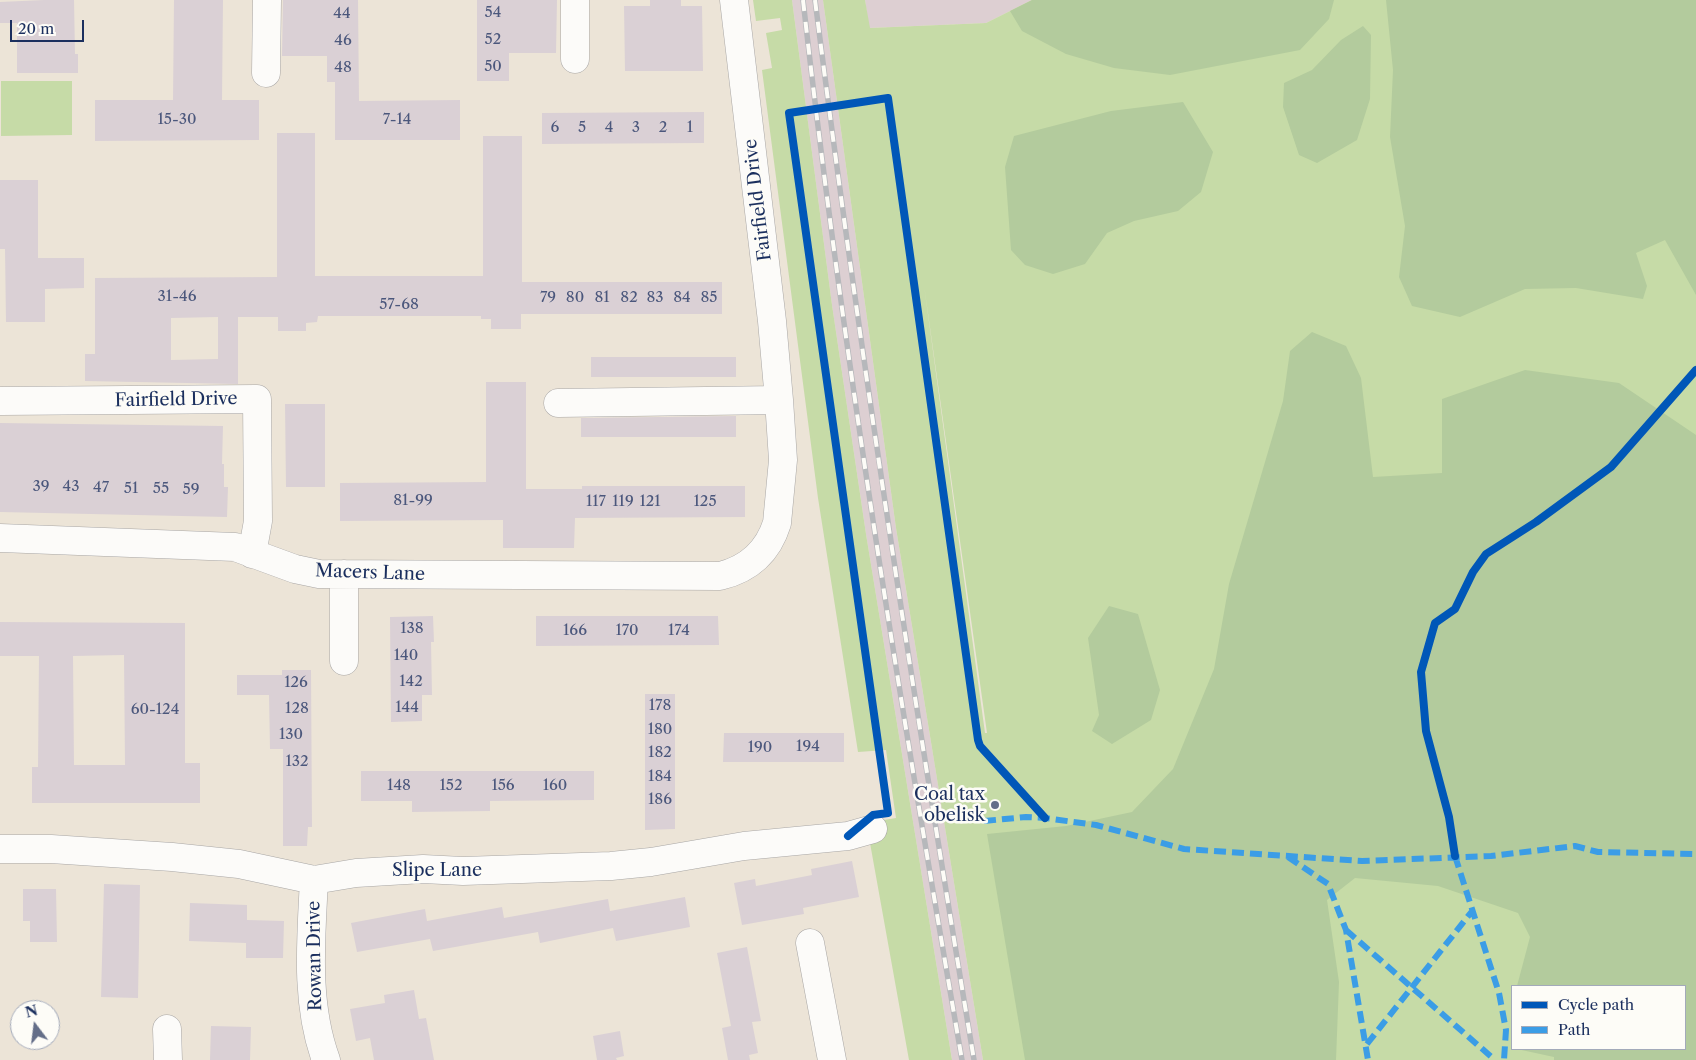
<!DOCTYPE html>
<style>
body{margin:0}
#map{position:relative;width:1696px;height:1060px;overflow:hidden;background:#ece4d7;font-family:"Libre Caslon Text",serif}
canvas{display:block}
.legend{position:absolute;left:1511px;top:985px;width:175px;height:65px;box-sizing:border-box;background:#fdfcf7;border:1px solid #a3aaba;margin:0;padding:6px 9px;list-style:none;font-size:15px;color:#1b2f5e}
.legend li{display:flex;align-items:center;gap:10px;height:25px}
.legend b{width:25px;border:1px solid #a3aaba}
.north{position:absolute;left:10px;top:1000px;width:50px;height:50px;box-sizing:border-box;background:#fdfcf7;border:1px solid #a3aaba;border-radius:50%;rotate:345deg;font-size:14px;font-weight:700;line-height:20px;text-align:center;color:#1b2f5e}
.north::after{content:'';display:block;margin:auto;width:18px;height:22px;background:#646e88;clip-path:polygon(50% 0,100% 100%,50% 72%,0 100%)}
.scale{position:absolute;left:10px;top:20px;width:74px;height:22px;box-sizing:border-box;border:2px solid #1b2f5e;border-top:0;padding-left:6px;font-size:15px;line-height:18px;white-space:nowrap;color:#1b2f5e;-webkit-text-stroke:4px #fdfcf7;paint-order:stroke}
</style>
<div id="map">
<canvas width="1696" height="1060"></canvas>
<ul class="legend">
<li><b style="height:6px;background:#0057b8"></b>Cycle path</li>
<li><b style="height:6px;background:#3b9de6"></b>Path</li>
</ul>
<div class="north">N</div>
<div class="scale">20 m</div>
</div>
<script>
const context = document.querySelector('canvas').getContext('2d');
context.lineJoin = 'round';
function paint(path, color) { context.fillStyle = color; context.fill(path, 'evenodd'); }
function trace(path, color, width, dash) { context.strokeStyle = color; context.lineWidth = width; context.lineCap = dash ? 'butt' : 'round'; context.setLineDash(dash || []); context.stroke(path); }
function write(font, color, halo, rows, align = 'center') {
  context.font = font + ' "Libre Caslon Text",serif'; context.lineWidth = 5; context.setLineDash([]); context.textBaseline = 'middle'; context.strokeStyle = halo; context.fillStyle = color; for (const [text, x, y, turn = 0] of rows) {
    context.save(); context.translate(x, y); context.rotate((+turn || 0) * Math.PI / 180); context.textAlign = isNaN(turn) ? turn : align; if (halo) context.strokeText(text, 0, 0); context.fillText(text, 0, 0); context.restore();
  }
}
paint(new Path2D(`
 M 792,0 L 823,0 L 896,528 L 983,1060 L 952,1060 L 866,534 L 832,305 Z
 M 865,0 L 1032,0 L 986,23 L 869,28 Z`), '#ddcfd2');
paint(new Path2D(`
 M 753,0 L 792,0 L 832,305 L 866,534 L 952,1060 L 909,1060 L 870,843 L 872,822 L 896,818 L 886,750 L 858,752 L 818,498 L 762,70 L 772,68 L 766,33 L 782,30 L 780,18 L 756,21 Z
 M 823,0 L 865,0 L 870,28 L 986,23 L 1032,0 L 1696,0 L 1696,1060 L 983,1060 L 896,528 ZM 924,285 L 987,733 L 985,733 ZM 1512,986 L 1685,986 L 1685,1049 L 1512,1049 Z
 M 1,81 L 72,81 L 72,135 L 1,136 Z`), '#c6dba7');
paint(new Path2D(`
 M 1032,0 L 1334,0 L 1329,19 L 1300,50 L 1170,75 L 1114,68 L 1066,54 L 1022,31 L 1010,11 Z
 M 1386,0 L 1696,0 L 1696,295 L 1665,240 L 1636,253 L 1647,286 L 1643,299 L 1576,288 L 1525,289 L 1460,317 L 1412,306 L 1399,277 L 1405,226 L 1390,137 L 1393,70 Z
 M 1363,26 L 1371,35 L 1370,99 L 1357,140 L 1317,163 L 1299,155 L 1283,107 L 1284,83 L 1312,70 L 1341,40 Z
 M 1183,102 L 1213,152 L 1201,192 L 1178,211 L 1134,221 L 1107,233 L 1085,264 L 1053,274 L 1025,265 L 1011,250 L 1005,167 L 1014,136 L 1111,111 Z
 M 1312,332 L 1346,346 L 1361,378 L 1373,477 L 1442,473 L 1442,399 L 1525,370 L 1619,383 L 1696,435 L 1696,1060 L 1554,1060 L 1554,1057 L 1517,1049 L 1685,1049 L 1685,986 L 1517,986 L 1530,937 L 1518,913 L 1438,886 L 1355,878 L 1327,900 L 1339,982 L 1336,1060 L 1025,1060 L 987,834 L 1066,826 L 1132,812 L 1173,769 L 1214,669 L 1229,584 L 1283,401 L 1290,351 Z
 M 1109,606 L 1138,614 L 1160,690 L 1151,720 L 1112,744 L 1092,731 L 1099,715 L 1088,638 Z`), '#b3cb9d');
paint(new Path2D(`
 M 44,0 L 74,0 L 75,54 L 78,54 L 78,73 L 17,73 L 17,23 L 0,23 L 0,2 Z
 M 174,0 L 223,0 L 222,100 L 259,100 L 259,140 L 95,141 L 95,100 L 173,100 Z
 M 283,0 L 358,0 L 359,101 L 460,100 L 460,140 L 335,140 L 335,82 L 327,82 L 327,56 L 282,56 Z
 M 477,0 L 557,0 L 556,53 L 509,53 L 509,81 L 477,81 Z
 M 650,0 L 681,0 L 681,6 L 702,6 L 703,71 L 625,71 L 624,6 L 650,6 Z
 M 704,112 L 704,143 L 542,144 L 542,113 Z
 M 277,133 L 315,133 L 315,276 L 483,276 L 483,136 L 522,136 L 522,282 L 722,282 L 722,314 L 521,314 L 521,329 L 491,329 L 491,319 L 481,319 L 481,316 L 318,316 L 317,322 L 306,323 L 306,331 L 278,331 L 278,317 L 238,317 L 238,384 L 85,381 L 85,354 L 95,354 L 95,278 L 277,277 ZM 218,317 L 218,359 L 171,360 L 171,318 Z
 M 0,180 L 38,180 L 38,258 L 84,258 L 84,288 L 45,289 L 45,322 L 6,322 L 5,249 L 0,249 Z
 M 591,357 L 736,357 L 736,377 L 591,377 Z
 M 486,382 L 526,382 L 526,489 L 582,489 L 582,486 L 745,486 L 745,517 L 575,518 L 574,548 L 503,548 L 503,520 L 340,521 L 340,483 L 486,482 Z
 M 285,404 L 325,404 L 325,487 L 286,487 Z
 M 736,416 L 736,437 L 581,437 L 581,418 Z
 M 0,423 L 223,426 L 222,464 L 224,464 L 224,487 L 228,487 L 227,517 L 0,512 Z
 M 433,616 L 434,642 L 431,642 L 432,695 L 422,695 L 422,721 L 391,722 L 390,617 Z
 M 536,616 L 718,616 L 719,645 L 536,646 Z
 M 0,622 L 185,623 L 185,763 L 200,763 L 200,803 L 32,803 L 32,767 L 38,767 L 39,656 L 0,656 ZM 124,655 L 125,765 L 74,765 L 73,656 Z
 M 282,670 L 311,670 L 312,827 L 308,827 L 307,846 L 283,846 L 283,749 L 270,749 L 269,695 L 237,695 L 237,675 L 282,675 Z
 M 645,694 L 675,694 L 675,829 L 645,830 Z
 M 724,733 L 844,733 L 844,762 L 723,762 Z
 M 361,771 L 594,771 L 594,800 L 490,801 L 490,811 L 412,812 L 412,801 L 361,801 Z
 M 852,861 L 859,897 L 803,908 L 804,914 L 742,925 L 734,883 L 755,879 L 756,886 L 812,875 L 811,869 Z
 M 104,884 L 140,885 L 138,998 L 101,997 Z
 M 23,889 L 56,889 L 57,942 L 30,942 L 30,921 L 23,921 Z
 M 685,897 L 690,927 L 616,941 L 613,928 L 540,943 L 538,932 L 433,951 L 430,939 L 357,952 L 351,923 L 425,909 L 427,921 L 502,907 L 504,918 L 608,899 L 610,911 Z
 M 190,903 L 247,905 L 247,920 L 284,921 L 283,958 L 246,958 L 246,943 L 189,941 Z
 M 747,947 L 761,1021 L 752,1022 L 758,1053 L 749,1055 L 750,1060 L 728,1060 L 722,1028 L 731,1026 L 717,953 Z
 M 414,990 L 419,1019 L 426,1018 L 434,1060 L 374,1060 L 370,1038 L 356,1041 L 350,1009 L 385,1003 L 384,995 Z
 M 211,1026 L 251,1027 L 250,1060 L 210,1060 Z
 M 620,1031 L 624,1056 L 616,1058 L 617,1060 L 597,1060 L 593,1036 Z`), '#dad0d5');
const minor = new Path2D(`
 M 575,0 L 575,59
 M 266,73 L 267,0
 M 0,401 L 257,399 L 258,521 L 252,554
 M 558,403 L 779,400
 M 0,538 L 235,547 L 295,569 L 319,574 L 720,576 C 749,569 768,552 777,523 L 783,460 L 779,400 L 772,321 L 734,0
 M 344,574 L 344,661
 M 0,849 L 51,849 L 172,857 L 239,864 L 314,880 L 356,873 L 423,869 L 463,871 L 611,866 L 651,862 L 744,846 L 848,836 L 873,829
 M 314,880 C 311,940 305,1003 326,1060
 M 810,943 L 832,1060
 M 167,1029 L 168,1060`);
trace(minor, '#a8a6a5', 29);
trace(minor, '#fcfbf9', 28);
const rail = new Path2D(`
 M 803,0 C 843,355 901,708 962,1060
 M 815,0 C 860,355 915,707 974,1060`);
trace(rail, '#b6b8bb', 5.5);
trace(rail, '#fdfcf7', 4, [11]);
trace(new Path2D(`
 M 984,821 L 1026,817 L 1045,818 L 1096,825 L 1184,849 L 1362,861 L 1491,856 L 1575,846 L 1598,852 L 1696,854
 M 1455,856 L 1499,993 L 1506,1030 L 1504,1060
 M 1288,857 L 1328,884 L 1346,930 L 1368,1060
 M 1346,930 L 1495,1060
 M 1367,1044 L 1473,910`), '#3b9de6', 6, [12, 6]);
trace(new Path2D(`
 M 848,836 L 873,815 L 888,813 L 789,113 L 888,98 L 978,740 L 980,746 L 1045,818
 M 1455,856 L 1449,817 L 1426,731 L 1421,672 L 1435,623 L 1455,609 L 1473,572 L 1486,554 L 1536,522 L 1611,467 L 1696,370`), '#0057b8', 8);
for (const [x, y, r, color] of [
 [995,805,5,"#646e88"]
]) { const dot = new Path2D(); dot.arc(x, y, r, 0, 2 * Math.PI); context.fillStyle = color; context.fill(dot); trace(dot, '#fdfcf7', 2); }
write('15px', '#4b577c', null, [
 ["54",493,13],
 ["44",342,14],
 ["52",493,40],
 ["46",343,41],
 ["50",493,67],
 ["48",343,68],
 ["15-30",177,120],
 ["7-14",397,120],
 ["6",555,128],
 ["5",582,128],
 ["4",609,128],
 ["3",636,128],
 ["2",663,128],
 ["1",690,128],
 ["31-46",177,297],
 ["79",548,298],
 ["80",575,298],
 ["81",602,298],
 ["82",629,298],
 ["83",655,298],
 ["84",682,298],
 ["85",709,298],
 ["57-68",399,305],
 ["39",41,487],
 ["43",71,487],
 ["47",101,488],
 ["51",131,489],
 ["55",161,489],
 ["59",191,490],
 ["81-99",413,501],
 ["117",596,502],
 ["119",623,502],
 ["121",650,502],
 ["125",705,502],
 ["138",412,629],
 ["166",575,631],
 ["170",627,631],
 ["174",679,631],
 ["140",406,656],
 ["142",411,682],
 ["126",296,683],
 ["178",660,706],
 ["144",407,708],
 ["128",297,709],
 ["60-124",155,710],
 ["180",660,730],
 ["130",291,735],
 ["194",808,747],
 ["190",760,748],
 ["182",660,753],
 ["132",297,762],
 ["184",660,777],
 ["148",399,786],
 ["152",451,786],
 ["156",503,786],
 ["160",555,786],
 ["186",660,800]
]);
write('18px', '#1b2f5e', '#fdfcf7', [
 ["Fairfield Drive",758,200,-97],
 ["Fairfield Drive",176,400,-1],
 ["Macers Lane",370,573,2],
 ["Slipe Lane",437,871],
 ["Rowan Drive",315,956,-91]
]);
write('18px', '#1b2f5e', '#fdfcf7', [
 ["Coal tax",985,795],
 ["obelisk",985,816]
], 'right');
</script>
